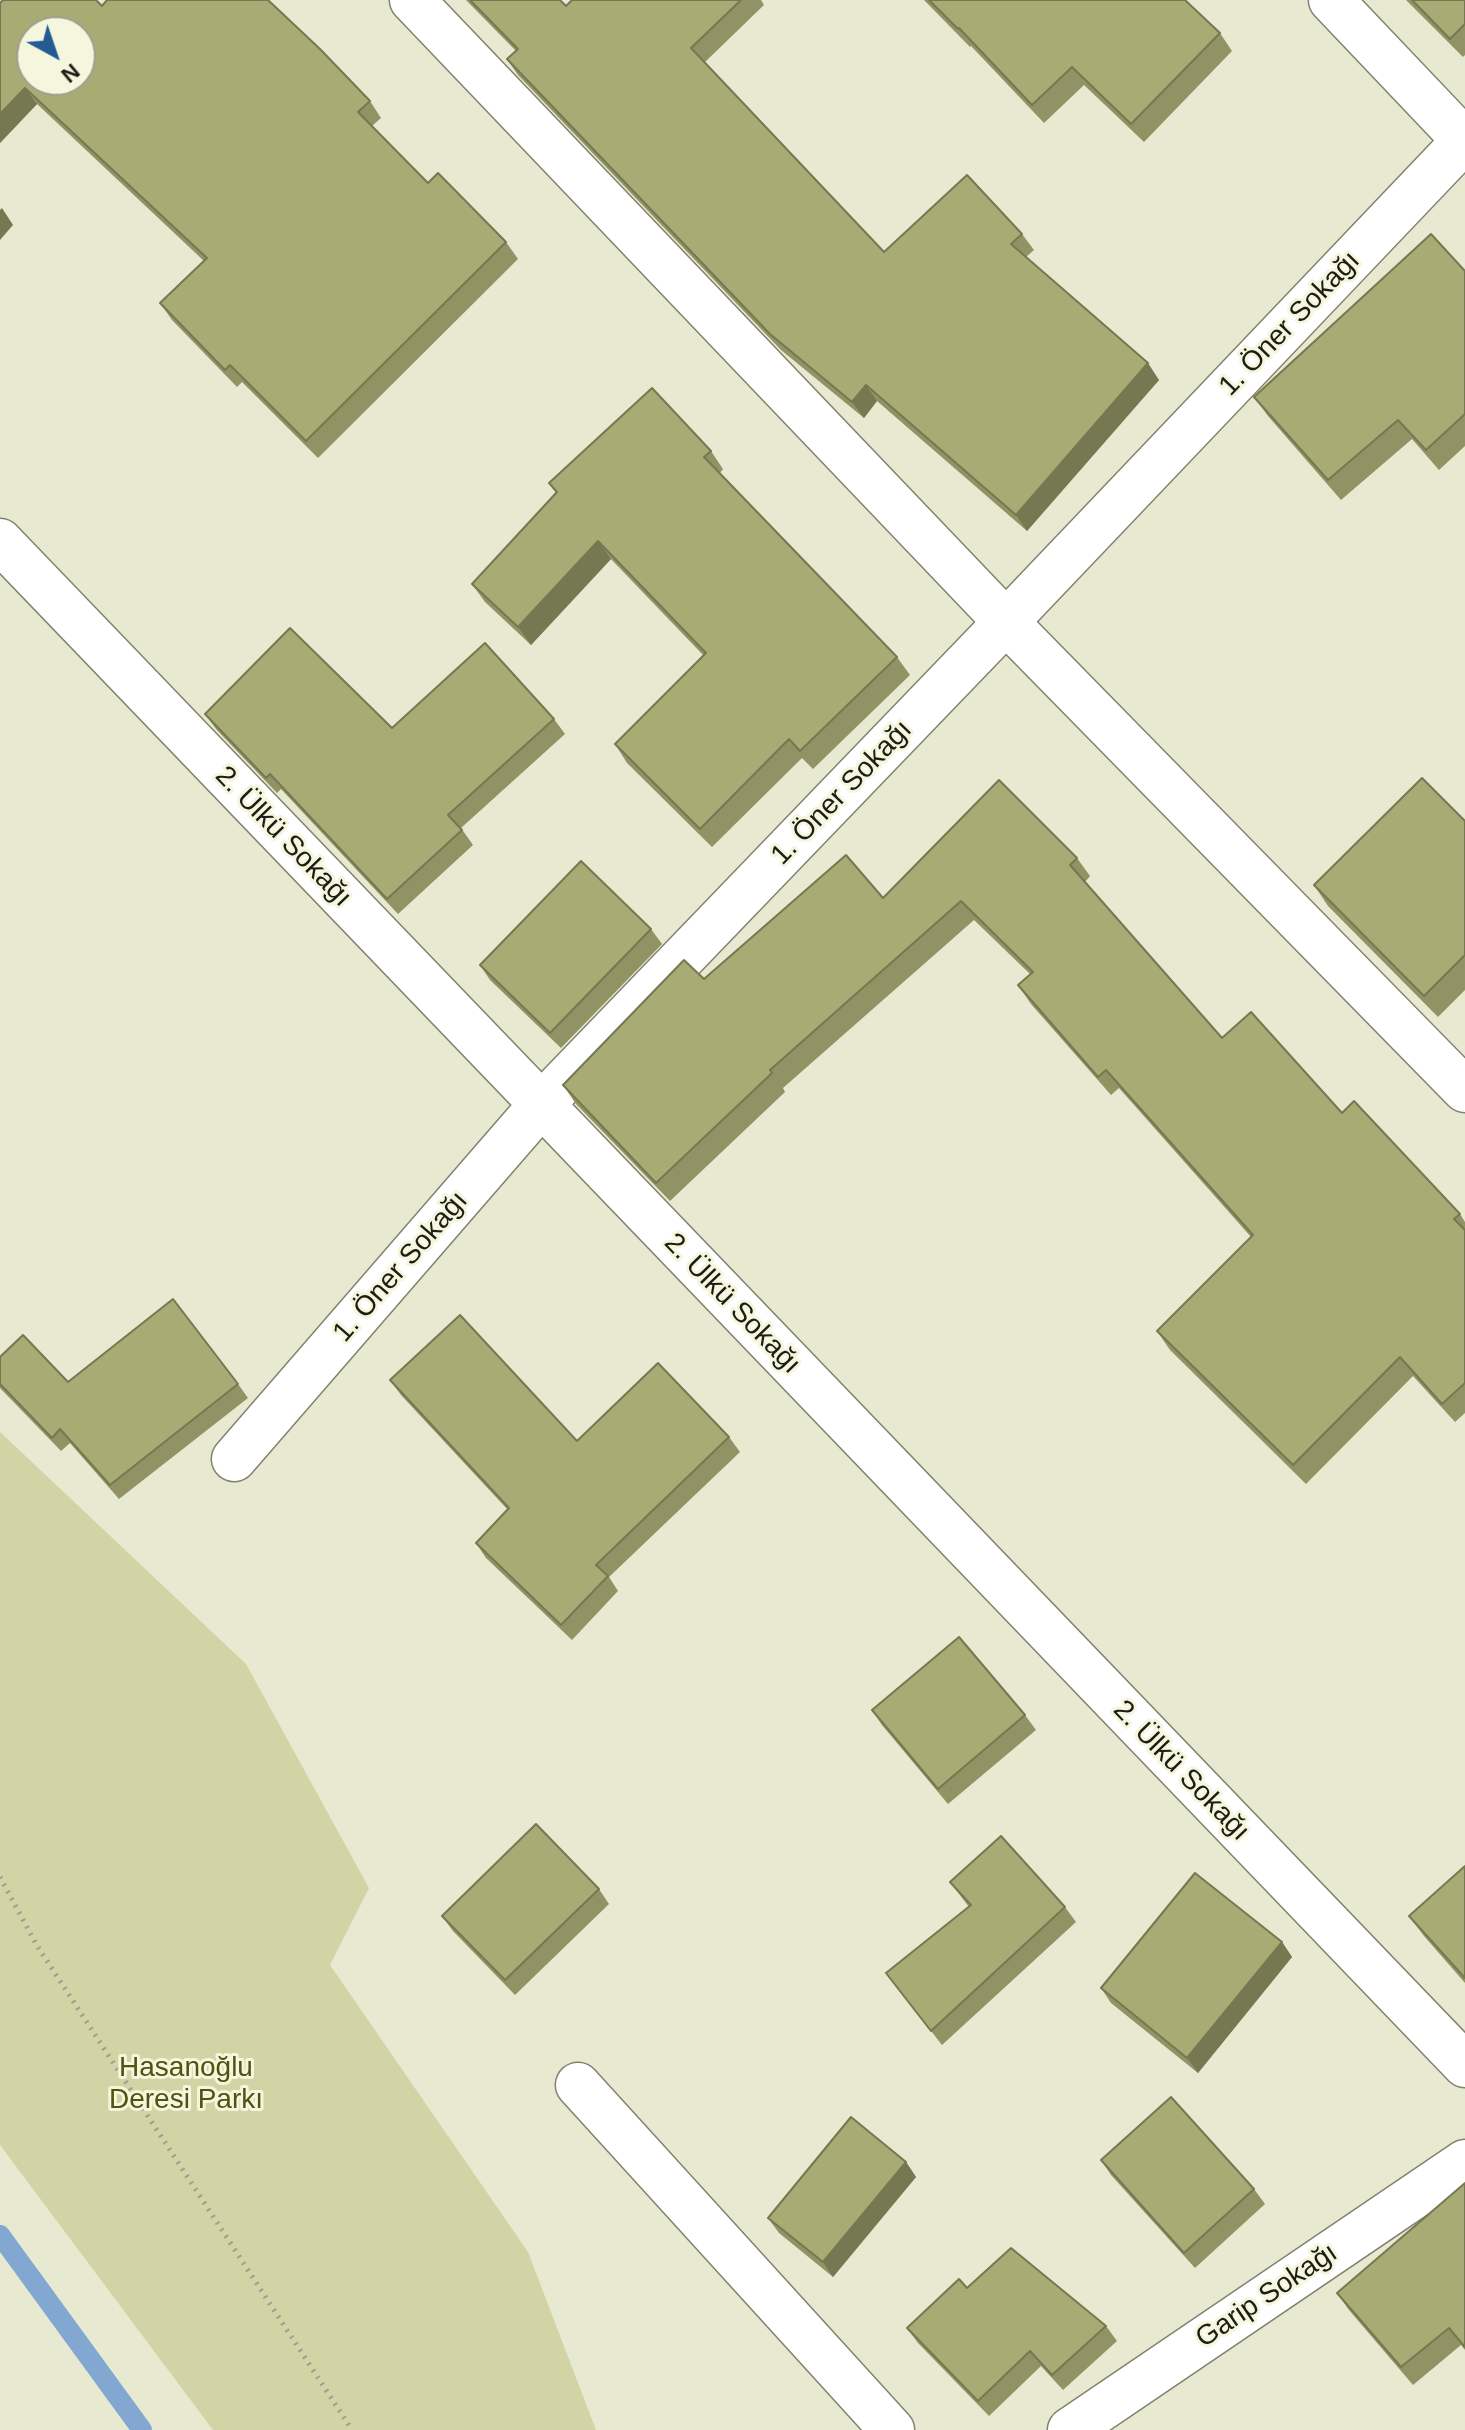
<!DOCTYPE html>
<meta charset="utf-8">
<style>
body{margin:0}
#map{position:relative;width:1465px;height:2430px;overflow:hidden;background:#e7e9d1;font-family:Arial,sans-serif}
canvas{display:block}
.north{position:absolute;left:16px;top:16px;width:80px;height:80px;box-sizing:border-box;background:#f5f6de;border:2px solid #9f9f8e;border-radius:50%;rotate:140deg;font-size:22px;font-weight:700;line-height:32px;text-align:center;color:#1d1d15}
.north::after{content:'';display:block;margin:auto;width:28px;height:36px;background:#235b93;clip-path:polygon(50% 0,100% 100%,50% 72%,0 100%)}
</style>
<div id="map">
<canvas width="1465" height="2430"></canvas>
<div class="north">N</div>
</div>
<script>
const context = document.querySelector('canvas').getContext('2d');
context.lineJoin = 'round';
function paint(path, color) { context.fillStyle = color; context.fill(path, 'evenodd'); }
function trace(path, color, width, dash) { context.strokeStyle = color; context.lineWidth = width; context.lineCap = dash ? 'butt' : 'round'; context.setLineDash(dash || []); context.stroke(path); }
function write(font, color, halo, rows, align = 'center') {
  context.font = font + ' Arial,sans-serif'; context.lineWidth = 6; context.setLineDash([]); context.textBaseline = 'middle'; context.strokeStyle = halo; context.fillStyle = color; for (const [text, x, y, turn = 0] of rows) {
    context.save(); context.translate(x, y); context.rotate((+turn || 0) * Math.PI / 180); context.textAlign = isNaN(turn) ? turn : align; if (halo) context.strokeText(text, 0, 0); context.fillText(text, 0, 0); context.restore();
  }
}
paint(new Path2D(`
 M 0,1432 L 246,1664 L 369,1888 L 330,1965 L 528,2252 L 596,2430 L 213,2430 L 0,2145 Z`), '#d2d4a5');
trace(new Path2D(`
 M 0,2235 L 142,2430`), '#82a8d2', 20);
const minor = new Path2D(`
 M 412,0 L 1006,622 L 1465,1090
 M 1331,0 L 1465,141
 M 0,541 L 1465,2065
 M 234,1459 L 540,1106 L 1006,622 L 1465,140
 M 578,2085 L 892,2430
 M 1070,2430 L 1465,2162`);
trace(minor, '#82836d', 47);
trace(new Path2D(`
 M 0,1877 L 36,1944 L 352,2430`), '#9e9f8d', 5, [2, 6]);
trace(minor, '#fff', 44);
paint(new Path2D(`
 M 466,0 L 560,0 L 566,6 L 572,0 L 761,0 L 764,5 L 704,63 L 884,252 L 1022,234 L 1034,250 L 1026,257 L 1159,380 L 1027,531 L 877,401 L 864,418 L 781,350 L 518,75 L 507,59 L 516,51 Z
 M 924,0 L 1185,0 L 1220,33 L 1232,51 L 1144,142 L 1084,85 L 1044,123 L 971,46 L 970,47 Z
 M 1406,0 L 1465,0 L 1465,55 L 1463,57 Z
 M 0,3 L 102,6 L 370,101 L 381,118 L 372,126 L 428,183 L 506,242 L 518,259 L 318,458 L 242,382 L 237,387 L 172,320 L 160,303 L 204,261 L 37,104 L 0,143 Z
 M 1465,271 L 1465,446 L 1439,470 L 1412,439 L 1341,500 L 1268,416 L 1254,397 Z
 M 711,451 L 723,469 L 720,473 L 897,657 L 910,675 L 813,769 L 802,758 L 712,847 L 627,763 L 615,744 L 703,655 L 611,559 L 531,645 L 485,602 L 472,584 L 556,493 L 549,483 Z
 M 205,714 L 392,728 L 554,719 L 565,734 L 461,828 L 473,845 L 398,914 L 281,789 L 277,793 L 216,729 Z
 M 1465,821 L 1465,990 L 1438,1017 L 1328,906 L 1314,885 Z
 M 1077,858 L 1090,876 L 1085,882 L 1222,1038 L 1342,1113 L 1460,1214 L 1465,1222 L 1465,1413 L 1455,1422 L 1413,1376 L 1306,1484 L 1170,1350 L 1157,1331 L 1251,1237 L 1119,1088 L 1111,1095 L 1031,1004 L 1018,985 L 1030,974 L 974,920 L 783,1088 L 785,1092 L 670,1201 L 576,1104 L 563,1085 L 704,979 L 883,898 Z
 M 651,929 L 662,944 L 561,1048 L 490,980 L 480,965 Z
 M 0,1357 L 68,1382 L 238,1384 L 248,1398 L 119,1499 L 70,1443 L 61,1451 L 0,1388 Z
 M 390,1380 L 577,1441 L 729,1437 L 740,1452 L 609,1577 L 618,1591 L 572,1640 L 486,1558 L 476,1543 L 508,1510 L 401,1395 Z
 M 872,1710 L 1025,1715 L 1036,1730 L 948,1804 L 882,1725 Z
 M 1465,1866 L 1465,1983 L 1424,1936 L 1409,1916 Z
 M 950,1882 L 1065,1907 L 1076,1922 L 942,2045 L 886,1973 L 969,1907 Z
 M 599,1889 L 609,1904 L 515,1995 L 453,1931 L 442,1916 Z
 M 1282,1942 L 1292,1957 L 1198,2073 L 1111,2003 L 1101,1988 Z
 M 1101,2160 L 1254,2189 L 1265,2204 L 1195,2268 L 1111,2175 Z
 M 906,2162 L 916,2177 L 833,2277 L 779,2233 L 768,2218 Z
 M 1465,2183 L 1465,2350 L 1461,2345 L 1413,2385 L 1349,2310 L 1337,2293 Z
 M 967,2288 L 1106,2326 L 1117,2341 L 1063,2390 L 1041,2366 L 989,2416 L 918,2343 L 907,2328 Z`), '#919364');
paint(new Path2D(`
 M 25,88 L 37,104 L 0,143 L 0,114 Z
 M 2,208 L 13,225 L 0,240 L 0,210 Z
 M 1148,363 L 1159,380 L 1027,531 L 1016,515 Z
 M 866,385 L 877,401 L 864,418 L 852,402 Z
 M 598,541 L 611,559 L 531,645 L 518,627 Z
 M 1282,1942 L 1292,1957 L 1198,2073 L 1187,2058 Z
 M 906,2162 L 916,2177 L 833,2277 L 823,2262 Z`), '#767851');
const building = new Path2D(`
 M 3,0 L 96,0 L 102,6 L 107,0 L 268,0 L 320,49 L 370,101 L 358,112 L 428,183 L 438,173 L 506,242 L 306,441 L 230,365 L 225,370 L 160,303 L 207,258 L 25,88 L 0,114 L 0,3 ZM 32,32 L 80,32 L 80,80 L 32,80 Z
 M 470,0 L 560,0 L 566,6 L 572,0 L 741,0 L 691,48 L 884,252 L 967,175 L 1022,234 L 1011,244 L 1148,363 L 1016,515 L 866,385 L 852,402 L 770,334 L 507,59 L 518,49 Z
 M 929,0 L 1185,0 L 1220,33 L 1131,124 L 1072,67 L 1032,105 L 959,28 L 958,29 Z
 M 1412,0 L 1465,0 L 1465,24 L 1450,39 Z
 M 1431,234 L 1465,271 L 1465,414 L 1426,450 L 1398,420 L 1328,480 L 1254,397 Z
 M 652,388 L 711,451 L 704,457 L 897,657 L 800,751 L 789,739 L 700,829 L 615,744 L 706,653 L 598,541 L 518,627 L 472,584 L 557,492 L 549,483 Z
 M 290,628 L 392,728 L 485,643 L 554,719 L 448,815 L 462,830 L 387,899 L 270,774 L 266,778 L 205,714 Z
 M 1422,778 L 1465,821 L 1465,955 L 1424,996 L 1314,885 Z
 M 999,780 L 1077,858 L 1070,865 L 1222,1038 L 1251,1012 L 1342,1113 L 1354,1101 L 1460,1214 L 1454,1219 L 1465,1230 L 1465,1383 L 1442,1404 L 1400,1357 L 1293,1465 L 1157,1331 L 1253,1235 L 1106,1070 L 1098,1077 L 1018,985 L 1033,972 L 961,901 L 770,1070 L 772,1073 L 656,1183 L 563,1085 L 684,960 L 704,979 L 846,855 L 883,898 Z
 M 581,861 L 651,929 L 550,1033 L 480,965 Z
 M 173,1299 L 238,1384 L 110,1485 L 60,1429 L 52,1438 L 0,1384 L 0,1357 L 23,1335 L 68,1382 Z
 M 460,1315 L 577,1441 L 658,1363 L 729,1437 L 596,1565 L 608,1576 L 561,1625 L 476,1543 L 509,1508 L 390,1380 Z
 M 959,1637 L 1025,1715 L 938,1789 L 872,1710 Z
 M 536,1824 L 599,1889 L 505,1980 L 442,1916 Z
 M 1001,1836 L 1065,1907 L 931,2031 L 886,1973 L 971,1905 L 950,1882 Z
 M 1465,1866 L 1465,1978 L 1409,1916 Z
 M 1195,1873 L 1282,1942 L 1187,2058 L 1101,1988 Z
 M 1171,2097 L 1254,2189 L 1184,2253 L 1101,2160 Z
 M 851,2117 L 906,2162 L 823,2262 L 768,2218 Z
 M 1465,2183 L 1465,2347 L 1449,2328 L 1401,2367 L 1337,2293 Z
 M 1011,2248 L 1106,2326 L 1052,2375 L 1030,2351 L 978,2401 L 907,2328 L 959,2279 L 967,2288 Z`);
paint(building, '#a9ab74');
trace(building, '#767851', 2);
write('28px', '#1d1d15', '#f5f6de', [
 ["1. Öner Sokağı",1290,324,-46],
 ["1. Öner Sokağı",842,793,-46],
 ["2. Ülkü Sokağı",283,837,46],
 ["1. Öner Sokağı",401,1267,-49],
 ["2. Ülkü Sokağı",732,1304,46],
 ["2. Ülkü Sokağı",1181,1771,46],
 ["Garip Sokağı",1267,2296,-34]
]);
write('28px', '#515210', '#f5f6de', [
 ["Hasanoğlu",186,2068],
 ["Deresi Parkı",186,2100]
]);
</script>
